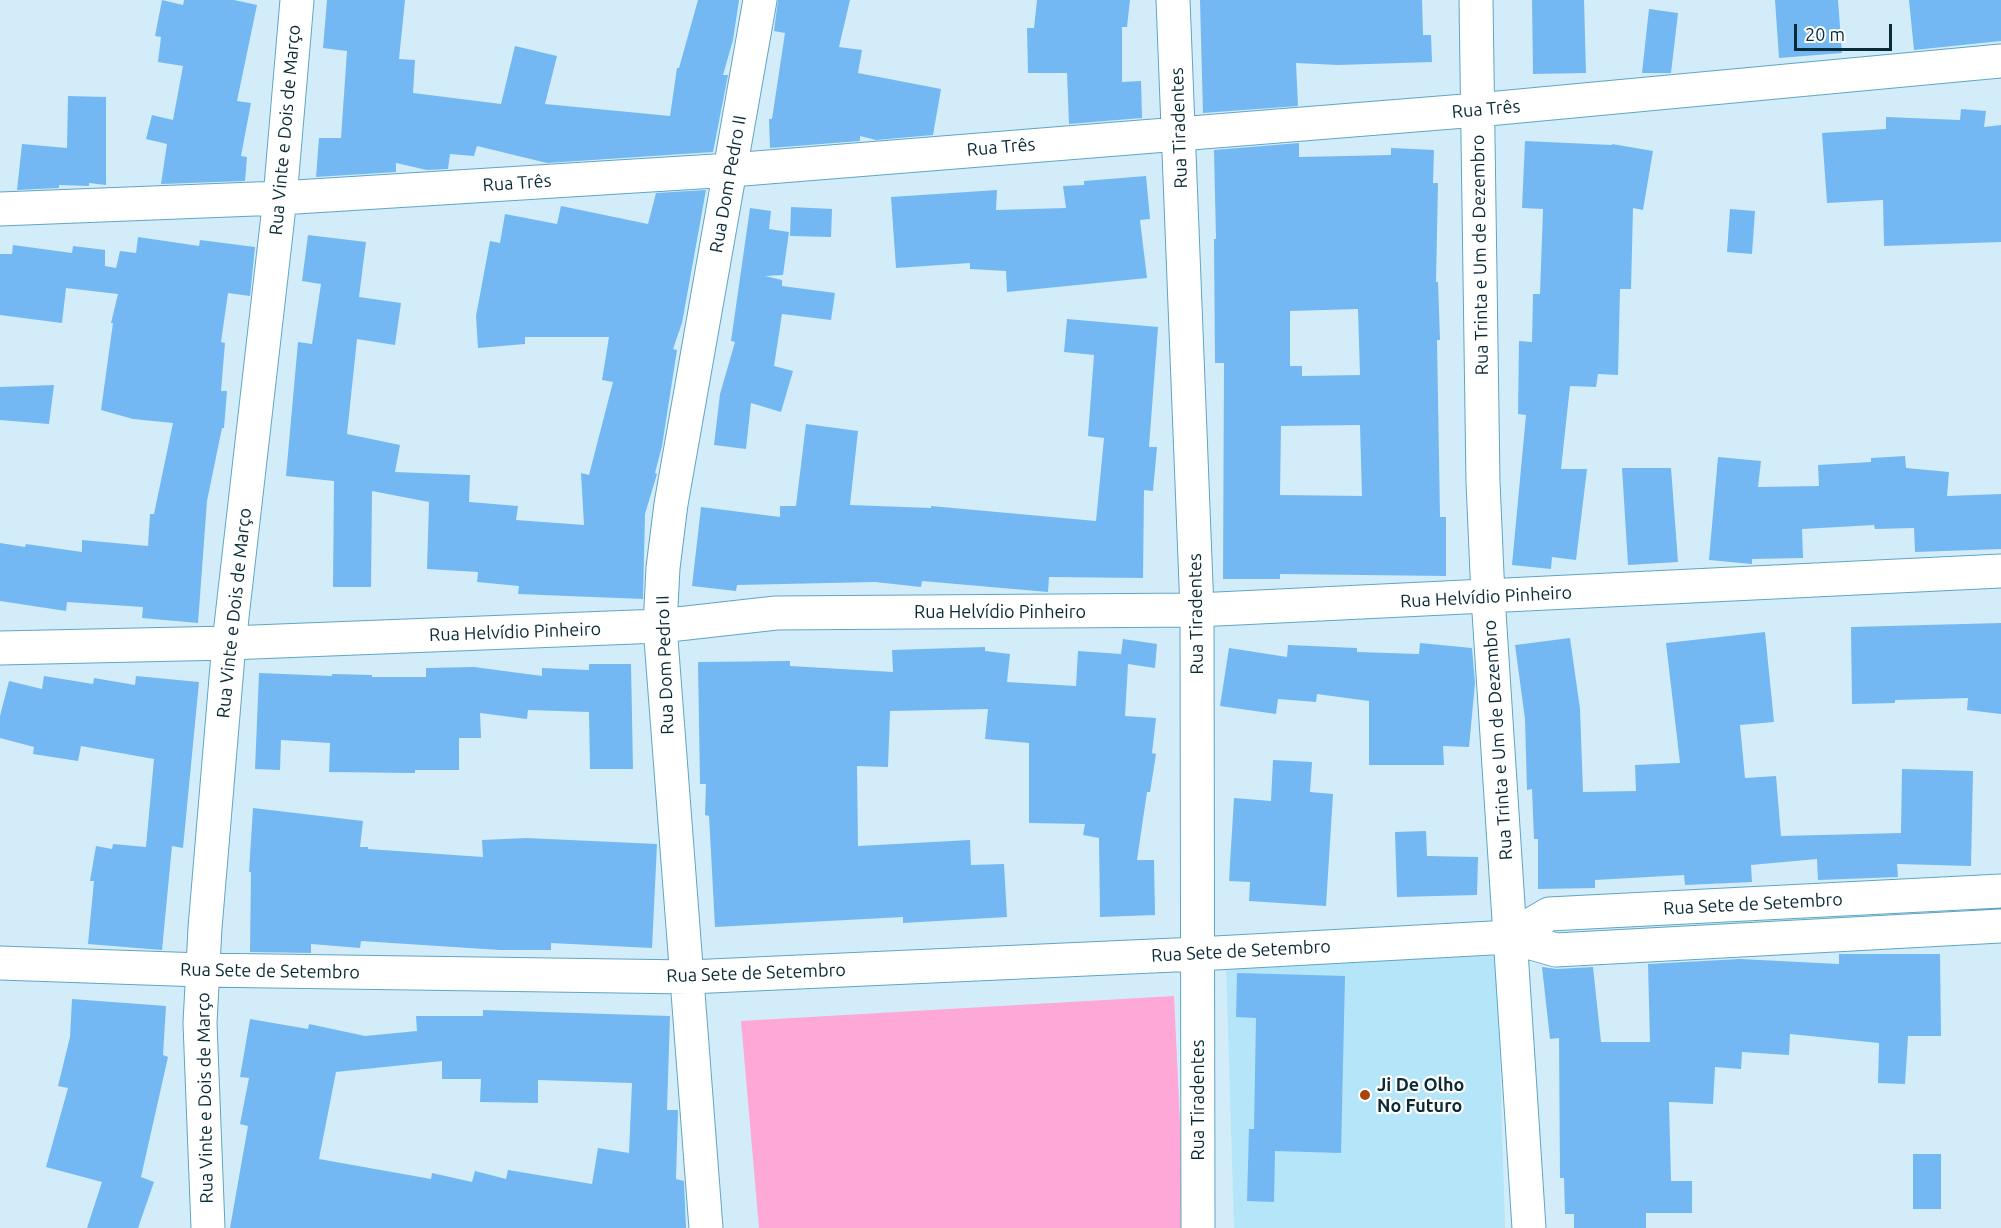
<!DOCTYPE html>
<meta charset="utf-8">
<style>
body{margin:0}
#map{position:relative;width:2001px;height:1228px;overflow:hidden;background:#d2edf9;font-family:Ubuntu,sans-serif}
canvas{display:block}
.scale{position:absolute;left:1794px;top:24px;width:98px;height:27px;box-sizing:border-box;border:3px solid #0a2a35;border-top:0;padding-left:8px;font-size:18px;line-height:21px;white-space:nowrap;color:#0a2a35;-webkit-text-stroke:4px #fff;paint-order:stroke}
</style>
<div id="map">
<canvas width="2001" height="1228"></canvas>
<div class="scale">20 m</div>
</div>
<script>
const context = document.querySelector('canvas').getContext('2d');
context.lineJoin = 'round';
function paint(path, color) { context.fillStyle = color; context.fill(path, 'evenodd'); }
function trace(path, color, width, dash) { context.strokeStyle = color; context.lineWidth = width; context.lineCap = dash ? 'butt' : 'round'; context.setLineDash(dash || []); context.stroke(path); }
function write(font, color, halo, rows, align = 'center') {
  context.font = font + ' Ubuntu,sans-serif'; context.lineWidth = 4.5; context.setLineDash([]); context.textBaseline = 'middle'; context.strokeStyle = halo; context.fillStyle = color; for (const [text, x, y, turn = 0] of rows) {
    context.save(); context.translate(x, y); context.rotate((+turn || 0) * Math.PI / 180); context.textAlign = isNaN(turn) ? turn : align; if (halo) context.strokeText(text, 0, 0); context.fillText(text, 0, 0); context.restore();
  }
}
paint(new Path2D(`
 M 1497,956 L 1505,1228 L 1234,1228 L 1226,963 Z`), '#b5e5f8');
paint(new Path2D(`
 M 1174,996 L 1185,1228 L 759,1228 L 741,1021 Z`), '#fea8d8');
paint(new Path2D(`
 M 162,0 L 183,5 L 184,0 L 234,0 L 257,5 L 237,101 L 251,103 L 241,156 L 247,157 L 245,181 L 161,184 L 167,144 L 146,139 L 152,115 L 173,120 L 183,66 L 158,62 L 161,37 L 155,36 Z
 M 327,0 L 405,0 L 399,59 L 415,60 L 413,93 L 501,104 L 515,46 L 557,56 L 545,104 L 670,116 L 677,68 L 679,68 L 698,0 L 739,0 L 733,40 L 723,75 L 728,75 L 713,152 L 547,163 L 477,146 L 474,156 L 450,154 L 448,169 L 427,170 L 396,163 L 396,172 L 316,177 L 319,138 L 341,138 L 347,51 L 323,48 Z
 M 778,0 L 850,0 L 839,47 L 862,50 L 858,73 L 941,89 L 933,135 L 876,140 L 860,136 L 860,141 L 770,148 L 769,119 L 772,119 L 785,33 L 774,31 Z
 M 1037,0 L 1130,0 L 1127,27 L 1122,27 L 1122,82 L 1141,81 L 1142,118 L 1069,124 L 1067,73 L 1028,73 L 1027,28 L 1034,28 Z
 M 1200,0 L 1422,0 L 1423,35 L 1431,35 L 1432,62 L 1338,65 L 1296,63 L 1298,106 L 1203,113 Z
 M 1532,0 L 1584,0 L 1586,73 L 1533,74 Z
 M 1775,0 L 1838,0 L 1842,53 L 1779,58 Z
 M 1909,0 L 2001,0 L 2001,41 L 1914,50 Z
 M 1649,9 L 1678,13 L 1671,73 L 1642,73 Z
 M 68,96 L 106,97 L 106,185 L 89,183 L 89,186 L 59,185 L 59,188 L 17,190 L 22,144 L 67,148 Z
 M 1961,109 L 1986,111 L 1984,127 L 2001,125 L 2001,242 L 1884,246 L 1883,200 L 1827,203 L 1822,133 L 1886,129 L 1886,117 L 1960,120 Z
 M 1525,141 L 1612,145 L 1612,144 L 1653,151 L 1643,210 L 1633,208 L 1631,289 L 1620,289 L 1618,375 L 1598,374 L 1596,387 L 1570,386 L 1561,469 L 1587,469 L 1576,560 L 1552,557 L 1551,569 L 1512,565 L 1526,415 L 1518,414 L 1519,341 L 1532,342 L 1533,294 L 1540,294 L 1543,209 L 1522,208 Z
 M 1299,143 L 1299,157 L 1391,155 L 1391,148 L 1434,150 L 1433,183 L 1438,183 L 1436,282 L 1438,282 L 1440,340 L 1437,340 L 1440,517 L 1446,517 L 1446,576 L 1280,574 L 1280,579 L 1223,579 L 1224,363 L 1215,363 L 1214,239 L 1216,239 L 1214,150 ZM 1358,309 L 1360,375 L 1302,376 L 1302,366 L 1290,366 L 1290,311 ZM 1360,425 L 1362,496 L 1280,495 L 1281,426 Z
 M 1146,176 L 1150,219 L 1140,220 L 1147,278 L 1007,292 L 1006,271 L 970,269 L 970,263 L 896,268 L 891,197 L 997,190 L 996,210 L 1066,208 L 1063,186 L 1084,185 L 1084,181 Z
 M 706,190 L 682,323 L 673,349 L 677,350 L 662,446 L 655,473 L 657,474 L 645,514 L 643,599 L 518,594 L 519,586 L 477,582 L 478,572 L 427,569 L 429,502 L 372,491 L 371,587 L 333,587 L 334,481 L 286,476 L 298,342 L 312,344 L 321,284 L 302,281 L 308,235 L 366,242 L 359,297 L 401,303 L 395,345 L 357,339 L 347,434 L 400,445 L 395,472 L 470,475 L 469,502 L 518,506 L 516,520 L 584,525 L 581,473 L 589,475 L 613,382 L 602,380 L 609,337 L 525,337 L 525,344 L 478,348 L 476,316 L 490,241 L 500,243 L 505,214 L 557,224 L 561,206 L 648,224 L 656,193 Z
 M 791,207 L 832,209 L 831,237 L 790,236 Z
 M 750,208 L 771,211 L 769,229 L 789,232 L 783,275 L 765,276 L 782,280 L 782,286 L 835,293 L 831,320 L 782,314 L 774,366 L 793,371 L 781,412 L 751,403 L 746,449 L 714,445 L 720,394 L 735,342 L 731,341 Z
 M 1730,209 L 1755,211 L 1752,254 L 1727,252 Z
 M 138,237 L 199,246 L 200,240 L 255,247 L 250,296 L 228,293 L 221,342 L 225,343 L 221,391 L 227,391 L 224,428 L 222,428 L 207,501 L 198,623 L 142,618 L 143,607 L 67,602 L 66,611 L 0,601 L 0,543 L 25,547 L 26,544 L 82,552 L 82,540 L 148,546 L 150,514 L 154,514 L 173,423 L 133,419 L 101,410 L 113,323 L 111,323 L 118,294 L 66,288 L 62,323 L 0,315 L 0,254 L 12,254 L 13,245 L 72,253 L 73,246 L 105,250 L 105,266 L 116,268 L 120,251 L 136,253 Z
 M 1067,319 L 1158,327 L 1149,447 L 1157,447 L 1153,491 L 1144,490 L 1143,578 L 1049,577 L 1048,592 L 922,581 L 921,587 L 875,582 L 737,585 L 736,591 L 692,586 L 701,507 L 780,517 L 780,506 L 796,506 L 806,424 L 858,431 L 850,505 L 931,508 L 931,506 L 1096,521 L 1104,438 L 1088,436 L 1094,355 L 1064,352 Z
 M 54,385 L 49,424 L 0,420 L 0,387 Z
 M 1905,456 L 1906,468 L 1949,472 L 1947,496 L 2001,494 L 2001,549 L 1915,552 L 1914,528 L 1875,529 L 1874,525 L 1802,529 L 1803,558 L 1752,559 L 1752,564 L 1709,560 L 1718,457 L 1761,461 L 1758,487 L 1819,486 L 1818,465 L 1871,462 L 1871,458 Z
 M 1622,468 L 1671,468 L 1678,562 L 1628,565 Z
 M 2001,623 L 2001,714 L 1967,710 L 1968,698 L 1895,700 L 1895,703 L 1852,704 L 1851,627 Z
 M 1765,632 L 1774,722 L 1740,725 L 1745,778 L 1776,776 L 1781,836 L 1901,833 L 1902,769 L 1973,771 L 1971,866 L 1897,864 L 1898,877 L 1818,880 L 1817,859 L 1751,865 L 1752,882 L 1685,885 L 1684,875 L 1595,880 L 1595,888 L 1538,889 L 1538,839 L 1534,839 L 1532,789 L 1527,790 L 1525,719 L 1515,645 L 1570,638 L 1580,709 L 1583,792 L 1636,791 L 1635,765 L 1680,763 L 1666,643 Z
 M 1123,639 L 1157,644 L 1155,668 L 1128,664 L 1125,716 L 1156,718 L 1152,753 L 1156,754 L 1150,792 L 1147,792 L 1137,860 L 1154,860 L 1155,915 L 1100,917 L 1099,838 L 1083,835 L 1085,824 L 1029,823 L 1029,743 L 985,739 L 988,709 L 890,711 L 888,767 L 857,766 L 858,846 L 970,840 L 971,865 L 1004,864 L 1007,917 L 903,923 L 903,917 L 715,927 L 709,816 L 705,815 L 706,784 L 700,784 L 698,662 L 790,661 L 790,666 L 893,672 L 892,650 L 985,647 L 985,651 L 1010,654 L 1007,682 L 1076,686 L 1078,651 L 1121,654 Z
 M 1420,643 L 1472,648 L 1475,683 L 1469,747 L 1443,746 L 1444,765 L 1369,765 L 1369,701 L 1317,694 L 1316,702 L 1278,699 L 1276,714 L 1220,706 L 1229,648 L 1287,657 L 1288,645 L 1357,648 L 1357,652 L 1419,654 Z
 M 589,664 L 631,664 L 633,769 L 590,769 L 589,712 L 528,710 L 527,719 L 480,713 L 481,738 L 459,738 L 459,770 L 415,770 L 415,773 L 329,772 L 330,743 L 281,740 L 280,770 L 255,769 L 259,673 L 332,676 L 332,674 L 372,675 L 372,677 L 426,677 L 426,668 L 474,667 L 542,676 L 542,668 L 589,670 Z
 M 44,676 L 93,684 L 94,678 L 135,685 L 136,676 L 199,682 L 183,848 L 172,846 L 162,950 L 88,944 L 94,881 L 90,881 L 96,846 L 112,849 L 113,844 L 146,847 L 154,759 L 81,746 L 78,761 L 33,754 L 34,747 L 0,738 L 0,716 L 9,681 L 42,689 Z
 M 1273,760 L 1312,762 L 1310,792 L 1333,794 L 1326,906 L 1249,901 L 1250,882 L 1229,881 L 1234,798 L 1271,801 Z
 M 253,808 L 363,821 L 360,847 L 368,847 L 368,849 L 483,857 L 482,840 L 526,838 L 657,844 L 652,948 L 551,943 L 551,950 L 500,950 L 361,941 L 360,948 L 311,944 L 311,953 L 250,952 L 251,872 L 249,872 Z
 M 1426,831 L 1427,856 L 1478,857 L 1477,895 L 1397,897 L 1395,832 Z
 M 1839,954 L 1940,954 L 1941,1036 L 1908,1036 L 1905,1084 L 1878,1083 L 1879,1043 L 1790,1034 L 1789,1055 L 1742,1052 L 1741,1069 L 1715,1067 L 1713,1104 L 1669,1102 L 1671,1181 L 1692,1181 L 1692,1213 L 1646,1213 L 1646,1228 L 1574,1228 L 1574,1214 L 1565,1214 L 1564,1178 L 1560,1178 L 1559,1038 L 1550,1039 L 1542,967 L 1557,969 L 1593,967 L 1601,1042 L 1650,1042 L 1648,964 L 1740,959 L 1839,964 Z
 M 1237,973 L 1345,976 L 1341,1153 L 1275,1151 L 1274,1202 L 1247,1201 L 1249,1129 L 1254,1129 L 1256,1018 L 1236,1017 Z
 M 72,999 L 166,1006 L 163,1055 L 168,1057 L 141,1177 L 154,1182 L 138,1228 L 87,1228 L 102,1182 L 46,1167 L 68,1088 L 58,1086 L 70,1037 Z
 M 483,1010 L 670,1016 L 667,1110 L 678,1110 L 676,1179 L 684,1181 L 686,1228 L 230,1228 L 248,1126 L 240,1124 L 249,1078 L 240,1077 L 250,1019 L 308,1029 L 309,1024 L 365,1036 L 417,1031 L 416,1016 L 483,1016 ZM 442,1061 L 442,1079 L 481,1079 L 480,1102 L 538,1103 L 538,1080 L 632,1083 L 629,1153 L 598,1148 L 592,1184 L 508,1170 L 506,1179 L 475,1171 L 472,1182 L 432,1173 L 431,1179 L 319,1159 L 336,1072 Z
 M 1913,1154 L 1941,1154 L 1941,1209 L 1913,1209 Z`), '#73b8f2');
const minor = new Path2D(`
 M 1173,0 L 1197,610 L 1198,1228
 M 1476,0 L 1483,482 L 1488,597 L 1529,1228
 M 0,209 L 280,198 L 731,170 L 1477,110 L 2001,61
 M 0,648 L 229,643 L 660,626 L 776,613 L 1197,610 L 2001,571
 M 1510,937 L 1549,914 L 2001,891
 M 0,963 L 202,970 L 689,977 L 1197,954 L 1510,937 L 1556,950 L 2001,926
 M 208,1228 L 200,1023 L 205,928 L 229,643 L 280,198 L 297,0
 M 706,1228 L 660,626 L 663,568 L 671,504 L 760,0`);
trace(minor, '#5ea6c2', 35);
trace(minor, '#fff', 33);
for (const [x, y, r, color] of [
 [1365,1095,6,"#a9470a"]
]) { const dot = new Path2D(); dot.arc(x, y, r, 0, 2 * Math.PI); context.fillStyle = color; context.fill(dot); trace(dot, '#fff', 2); }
write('18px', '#0a2a35', '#fff', [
 ["Rua Três",1486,109,-5],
 ["Rua Tiradentes",1179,128,-92],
 ["Rua Vinte e Dois de Março",285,130,-85],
 ["Rua Três",1001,147,-5],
 ["Rua Três",517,183,-4],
 ["Rua Dom Pedro II",728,184,-80],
 ["Rua Trinta e Um de Dezembro",1480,255,-91],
 ["Rua Helvídio Pinheiro",1486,597,-3],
 ["Rua Helvídio Pinheiro",1000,612],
 ["Rua Vinte e Dois de Março",234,613,-84],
 ["Rua Tiradentes",1196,614,-91],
 ["Rua Helvídio Pinheiro",515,632,-2],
 ["Rua Dom Pedro II",665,665,-92],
 ["Rua Trinta e Um de Dezembro",1498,740,-94],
 ["Rua Sete de Setembro",1753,904,-3],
 ["Rua Sete de Setembro",1241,951,-3],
 ["Rua Sete de Setembro",270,971,1],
 ["Rua Sete de Setembro",756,973,-2],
 ["Rua Vinte e Dois de Março",205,1098,-91],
 ["Rua Tiradentes",1198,1100,-90]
]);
write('bold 18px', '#0a2a35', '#fff', [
 ["Ji De Olho",1377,1085],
 ["No Futuro",1377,1106]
], 'left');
</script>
